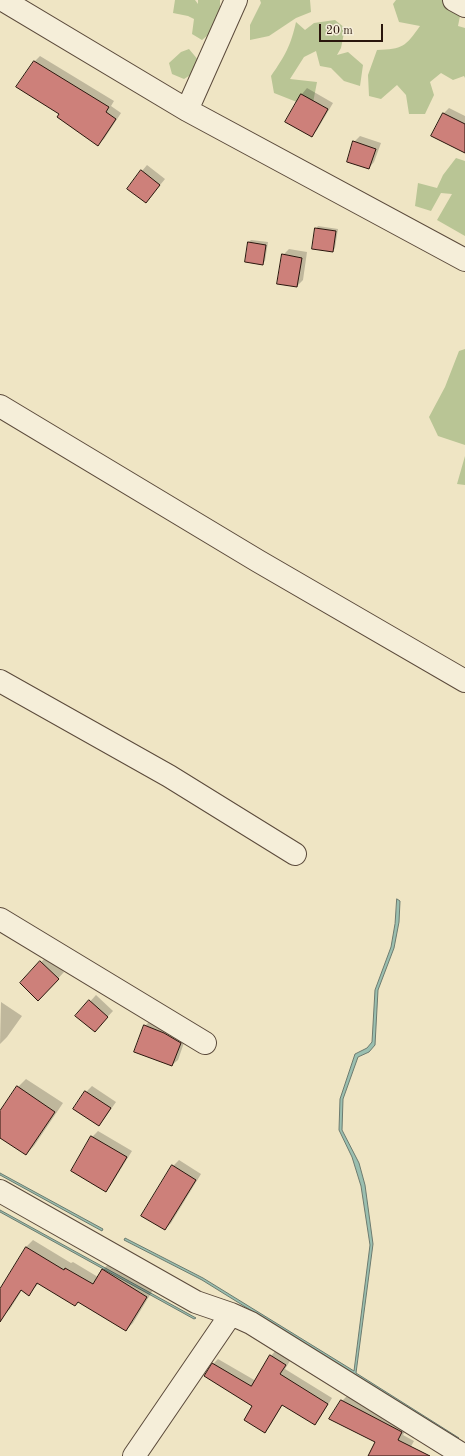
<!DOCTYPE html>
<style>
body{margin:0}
#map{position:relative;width:465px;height:1456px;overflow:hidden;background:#efe5c4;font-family:"Old Standard TT",serif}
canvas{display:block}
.scale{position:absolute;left:319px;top:24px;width:64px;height:18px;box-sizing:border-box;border:2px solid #2a160d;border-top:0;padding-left:5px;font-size:12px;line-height:14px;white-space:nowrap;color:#2a160d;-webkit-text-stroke:3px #f5eed9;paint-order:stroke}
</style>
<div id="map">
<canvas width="465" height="1456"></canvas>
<div class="scale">20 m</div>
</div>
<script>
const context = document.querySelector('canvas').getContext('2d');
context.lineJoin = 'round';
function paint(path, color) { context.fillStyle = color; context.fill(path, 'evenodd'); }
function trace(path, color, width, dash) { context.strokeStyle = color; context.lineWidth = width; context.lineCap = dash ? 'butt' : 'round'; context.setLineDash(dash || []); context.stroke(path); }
paint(new Path2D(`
 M 175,0 L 195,0 L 198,4 L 198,0 L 220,0 L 220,7 L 214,30 L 202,40 L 192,34 L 194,19 L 188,16 L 173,13 Z
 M 260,0 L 310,0 L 311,12 L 296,18 L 269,36 L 250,40 L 250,25 L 261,3 Z
 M 396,0 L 447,0 L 446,9 L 461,11 L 458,26 L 465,28 L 465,78 L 464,76 L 453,80 L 441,73 L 430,82 L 434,95 L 425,114 L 409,114 L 406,95 L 397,85 L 381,99 L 369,96 L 368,75 L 377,50 C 403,49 405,47 420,26 L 399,22 L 393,4 Z
 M 335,20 L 345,28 L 341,48 L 337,55 L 348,52 L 363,65 L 360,86 L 344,81 L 331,68 L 320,66 L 316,51 L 304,57 L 290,79 L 317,82 L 312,108 L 274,93 L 271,76 C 285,56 291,45 296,22 L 305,30 L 314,23 Z
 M 189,49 L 199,61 L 192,74 L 184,79 L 172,74 L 169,63 L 181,52 Z
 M 456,158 L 465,161 L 465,236 L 437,220 L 452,194 L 441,193 L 431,211 L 415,206 L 418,183 L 437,188 L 443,175 Z
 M 465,349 L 465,445 L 438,436 L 429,417 L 445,387 L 459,351 Z
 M 465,456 L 465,485 L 457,484 Z`), '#b9c595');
const water = new Path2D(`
 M 397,899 L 400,901 L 399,922 L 394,948 L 378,990 L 375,1045 L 369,1052 L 358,1057 L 343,1099 L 342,1130 L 359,1163 L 365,1185 L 373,1244 L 356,1373 L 459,1438 L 458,1439 L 202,1280 L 124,1240 L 125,1238 L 203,1278 L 354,1371 L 370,1245 L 361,1186 L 352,1157 L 339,1130 L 340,1099 L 355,1054 L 367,1048 L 372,1042 L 375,990 L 391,947 L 395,924 Z
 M 0,1173 L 103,1229 L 102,1231 L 0,1175 Z
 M 0,1210 L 196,1318 L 194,1319 L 0,1212 Z`);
paint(water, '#9abfb0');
trace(water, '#6d7b6f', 1);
paint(new Path2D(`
 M 40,56 L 114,101 L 111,106 L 121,113 L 104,139 L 98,144 L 35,61 Z
 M 307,88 L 333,103 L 317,130 L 311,136 L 286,122 L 302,94 Z
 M 449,108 L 465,116 L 465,145 L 443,114 Z
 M 360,136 L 381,143 L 374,162 L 369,168 L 354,142 Z
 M 147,165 L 165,179 L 146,202 L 142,171 Z
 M 318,226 L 338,229 L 335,248 L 333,251 L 316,229 Z
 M 251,240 L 268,242 L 265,261 L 262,264 L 249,242 Z
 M 289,249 L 307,252 L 303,280 L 297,286 L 283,255 Z
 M 47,956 L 64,972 L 44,994 L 21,983 Z
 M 96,995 L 113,1011 L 100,1025 L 77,1016 Z
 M 1,1002 L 22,1016 L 7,1037 L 0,1044 Z
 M 151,1020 L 186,1037 L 178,1060 L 172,1065 L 145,1026 Z
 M 26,1079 L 63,1103 L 34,1146 L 26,1154 L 0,1137 L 0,1113 L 18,1087 Z
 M 92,1086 L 116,1102 L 104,1119 L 99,1125 L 86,1092 Z
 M 98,1131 L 132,1151 L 111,1185 L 106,1191 L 92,1137 Z
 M 179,1160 L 201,1174 L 171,1223 L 165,1229 L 173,1166 Z
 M 33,1240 L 71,1263 L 73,1262 L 98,1277 L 103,1270 L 109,1263 L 153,1290 L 133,1323 L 126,1330 L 79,1301 L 75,1305 L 39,1283 L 29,1294 L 22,1290 L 10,1309 L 3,1315 L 0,1313 L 0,1292 L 26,1247 Z
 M 276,1350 L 291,1359 L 285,1369 L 332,1398 L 320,1418 L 315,1423 L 283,1404 L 270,1426 L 265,1432 L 254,1406 L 213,1364 L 218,1359 L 256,1381 L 271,1356 Z
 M 347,1396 L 407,1427 L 403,1435 L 414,1441 L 408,1452 L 415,1456 L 373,1456 L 376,1442 L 342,1401 Z`), '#0003');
const building = new Path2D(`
 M 34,61 L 109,107 L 106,112 L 116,119 L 98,146 L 57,117 L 59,114 L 16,87 Z
 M 301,94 L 328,109 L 312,137 L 285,122 Z
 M 443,113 L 465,124 L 465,153 L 431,136 Z
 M 353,141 L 376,149 L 369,169 L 347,162 Z
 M 141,170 L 160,185 L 146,203 L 127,189 Z
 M 315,228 L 336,231 L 333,252 L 312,249 Z
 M 248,242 L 266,245 L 263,265 L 245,262 Z
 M 282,254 L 302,258 L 297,287 L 277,284 Z
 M 40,961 L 59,979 L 38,1001 L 20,983 Z
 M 89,1000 L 108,1017 L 95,1032 L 75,1016 Z
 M 144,1025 L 164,1033 L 181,1043 L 172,1066 L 134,1052 Z
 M 17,1086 L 55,1112 L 26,1155 L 0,1138 L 0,1111 Z
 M 85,1091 L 111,1108 L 99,1126 L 73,1109 Z
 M 91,1136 L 127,1157 L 106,1192 L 71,1171 Z
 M 172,1165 L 196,1180 L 165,1230 L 141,1216 Z
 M 26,1247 L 64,1270 L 65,1268 L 93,1284 L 102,1269 L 147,1297 L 126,1331 L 78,1302 L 75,1306 L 37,1283 L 29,1296 L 21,1290 L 0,1322 L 0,1289 Z
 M 270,1355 L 286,1365 L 280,1374 L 328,1404 L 315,1425 L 282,1405 L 265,1433 L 244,1420 L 252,1406 L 204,1376 L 212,1363 L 251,1386 Z
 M 341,1400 L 402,1432 L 398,1440 L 430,1456 L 368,1456 L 375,1442 L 329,1419 Z`);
paint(building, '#cd807a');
trace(building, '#2a160d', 1);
const street = new Path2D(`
 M 3,0 L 187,110 L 465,260
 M 454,0 L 465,6
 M 187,110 L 236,0
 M 0,406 L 258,561 L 465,681
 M 0,681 L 169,776 L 295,854
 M 0,919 L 205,1043
 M 0,1191 L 196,1302 L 231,1314 L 251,1323 L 463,1455
 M 134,1456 L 231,1314`);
trace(street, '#5b4a3b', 24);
trace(street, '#f5eed9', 22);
</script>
